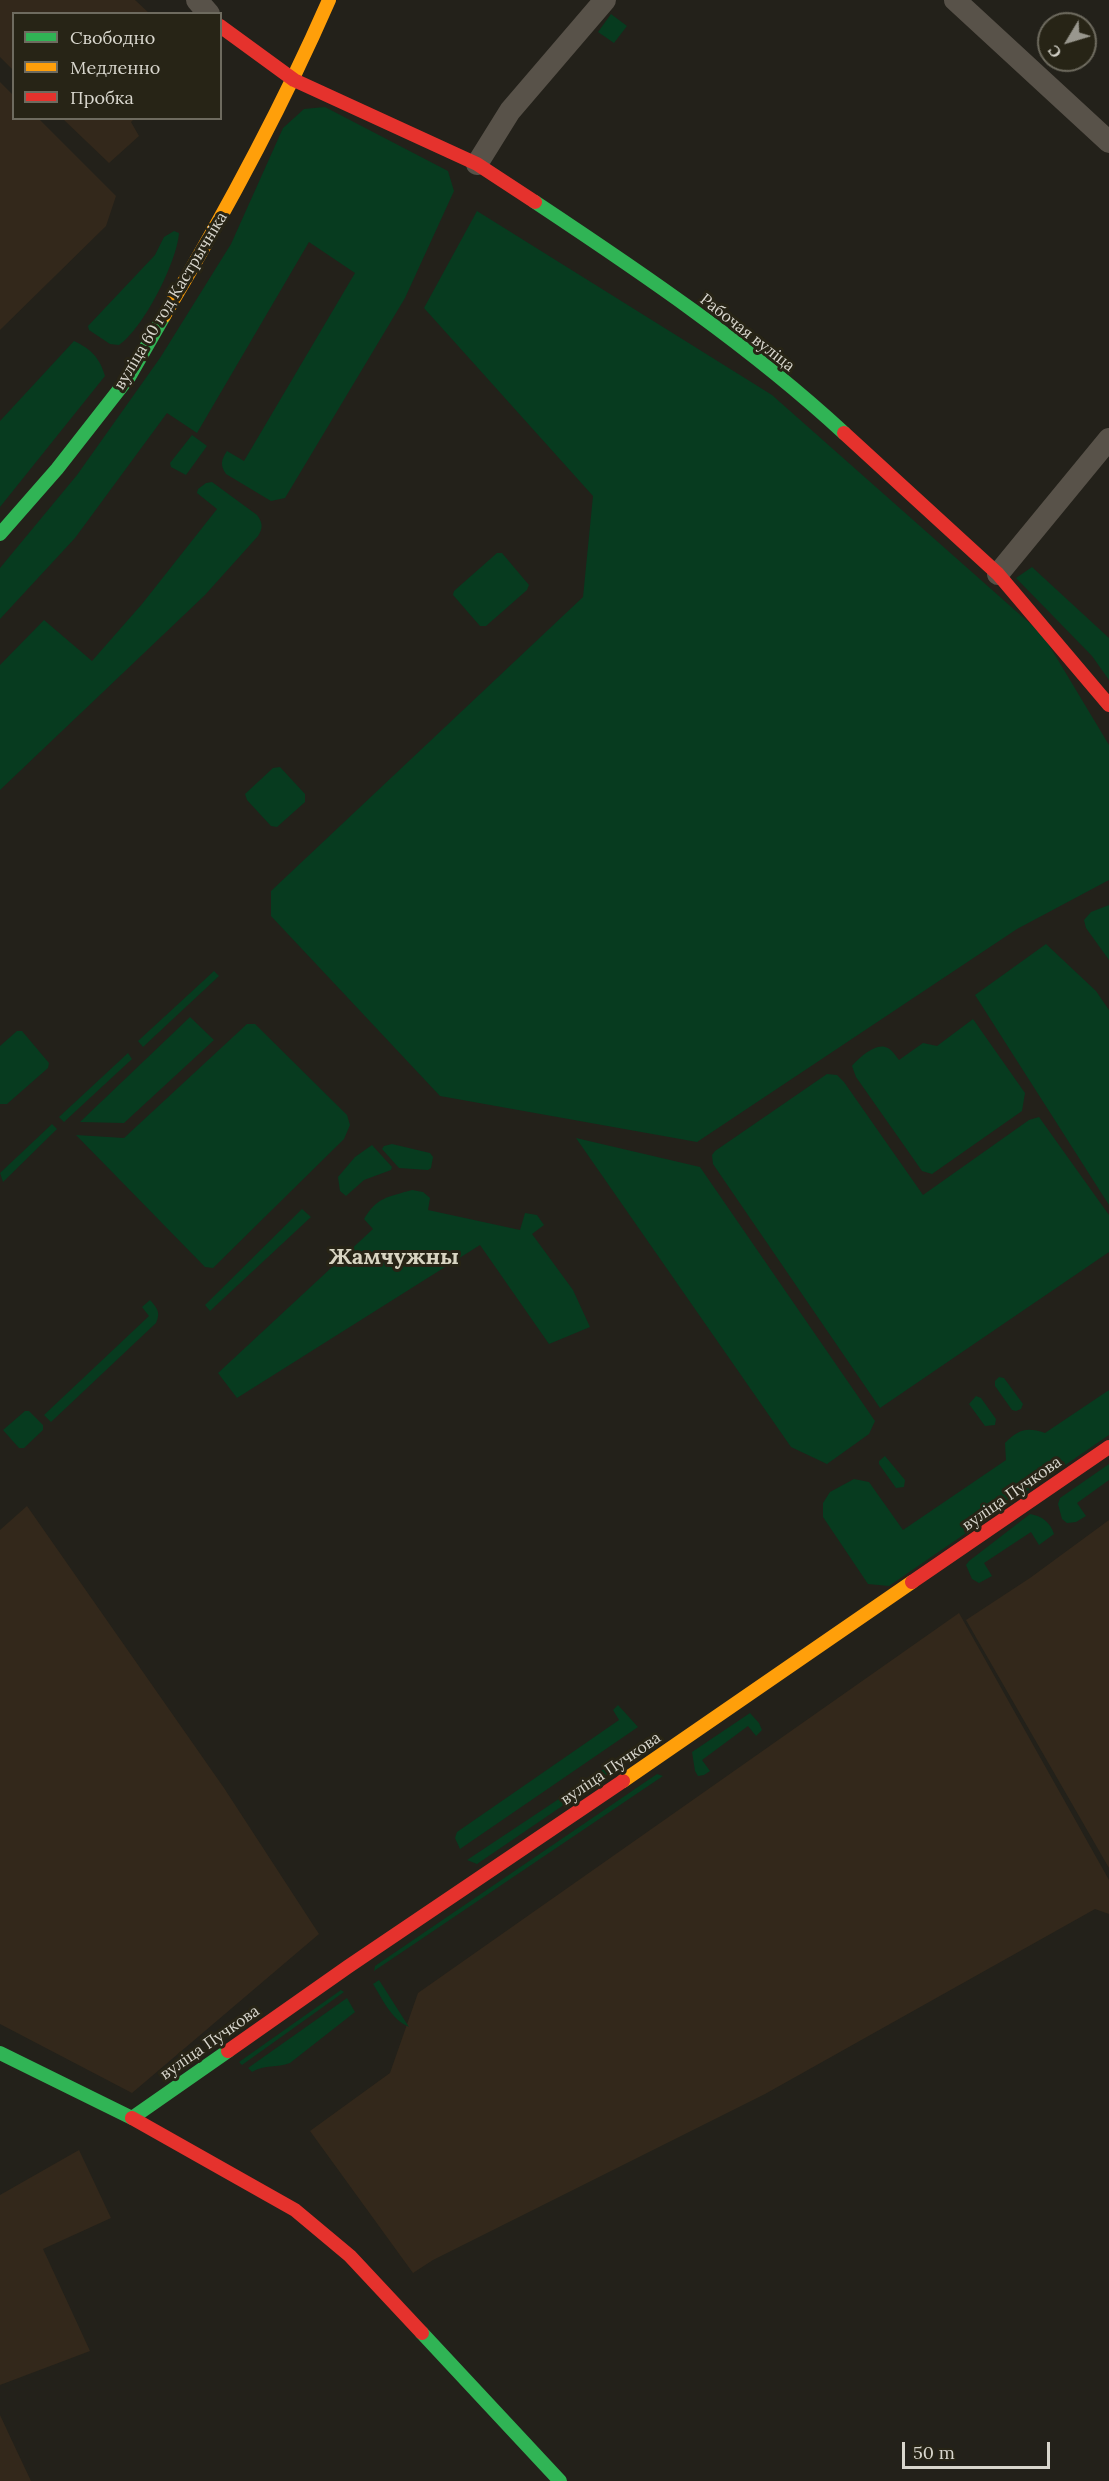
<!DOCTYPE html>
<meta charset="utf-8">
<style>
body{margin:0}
#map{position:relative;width:1109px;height:2481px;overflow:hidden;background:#23211a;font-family:Lora,serif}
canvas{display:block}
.legend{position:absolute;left:12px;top:12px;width:210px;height:108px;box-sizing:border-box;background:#272416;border:2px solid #6e6b5f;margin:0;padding:8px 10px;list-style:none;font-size:18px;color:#d8d6cd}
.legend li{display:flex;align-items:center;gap:12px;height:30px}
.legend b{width:30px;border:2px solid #6e6b5f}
.north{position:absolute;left:1037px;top:12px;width:60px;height:60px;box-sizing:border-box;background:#272416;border:2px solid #6e6b5f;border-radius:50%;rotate:232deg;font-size:16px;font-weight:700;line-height:24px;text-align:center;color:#d8d6cd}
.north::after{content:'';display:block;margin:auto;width:21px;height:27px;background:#99978e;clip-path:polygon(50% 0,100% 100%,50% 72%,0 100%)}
.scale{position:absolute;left:902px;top:2442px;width:148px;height:27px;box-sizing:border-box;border:3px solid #d8d6cd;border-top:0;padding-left:8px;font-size:18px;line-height:21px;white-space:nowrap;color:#d8d6cd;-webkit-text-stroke:4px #272416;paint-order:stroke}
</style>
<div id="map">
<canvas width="1109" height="2481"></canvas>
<ul class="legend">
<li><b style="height:8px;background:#30b455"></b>Свободно</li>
<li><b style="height:8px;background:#ff9f0a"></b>Медленно</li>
<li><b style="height:8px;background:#e5322d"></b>Пробка</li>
</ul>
<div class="north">С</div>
<div class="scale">50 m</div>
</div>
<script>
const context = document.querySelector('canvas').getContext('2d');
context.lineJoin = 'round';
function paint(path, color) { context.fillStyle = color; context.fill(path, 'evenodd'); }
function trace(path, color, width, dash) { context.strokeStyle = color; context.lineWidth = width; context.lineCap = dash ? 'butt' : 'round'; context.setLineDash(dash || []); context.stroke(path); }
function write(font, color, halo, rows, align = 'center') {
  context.font = font + ' Lora,serif'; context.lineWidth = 6; context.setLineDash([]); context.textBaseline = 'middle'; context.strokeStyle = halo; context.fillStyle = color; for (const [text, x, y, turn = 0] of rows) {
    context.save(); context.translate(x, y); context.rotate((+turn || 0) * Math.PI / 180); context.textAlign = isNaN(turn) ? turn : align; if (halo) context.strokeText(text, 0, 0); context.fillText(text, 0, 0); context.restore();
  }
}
paint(new Path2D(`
 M 0,0 L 135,0 L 149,13 L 14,14 L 13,70 L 0,57 Z
 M 0,82 L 13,95 L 14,118 L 39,119 L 116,196 L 106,226 L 0,330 Z
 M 63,119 L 134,119 L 131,122 L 139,136 L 109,163 Z
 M 27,1506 L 224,1788 L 319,1934 L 132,2093 L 0,2024 L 0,1530 Z
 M 1109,1520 L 1109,1868 L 966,1620 L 1030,1578 Z
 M 959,1613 L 1109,1880 L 1109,1914 L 1095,1909 L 765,2094 L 433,2260 L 413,2273 L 310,2131 L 390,2073 L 418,1993 Z
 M 79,2150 L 111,2218 L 43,2249 L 90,2351 L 0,2385 L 0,2195 Z
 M 0,2415 L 14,2445 L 31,2481 L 0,2481 Z`), '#33281b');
paint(new Path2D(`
 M 611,14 L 627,26 L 614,43 L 598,32 Z
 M 325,107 L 448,171 L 454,191 L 405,298 L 285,498 L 271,501 L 226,474 C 220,465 221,460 227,451 L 244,461 L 355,273 L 309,242 L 197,433 L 167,413 L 75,538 L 0,619 L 0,568 L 77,475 L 160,358 L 231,244 L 283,128 L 304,109 Z
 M 477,211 L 772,395 L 1043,635 L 1109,745 L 1109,880 L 1017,929 L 697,1142 L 440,1096 L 271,916 L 271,891 L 583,597 L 593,496 L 424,308 Z
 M 174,231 L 179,233 C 177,262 143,329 119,345 L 110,344 L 89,330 L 88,326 L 155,255 L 164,237 Z
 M 74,341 C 91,349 100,358 105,376 L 0,507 L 0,421 Z
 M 192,435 L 207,446 L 186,475 L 171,467 L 170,463 Z
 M 212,482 L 257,515 C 263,523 263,528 258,536 L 205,595 L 0,790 L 0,665 L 44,620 L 92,661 L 142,604 L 217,509 L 197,493 L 198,489 L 206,483 Z
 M 497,553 L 502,553 L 529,585 L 527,590 L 486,626 L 480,626 L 453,595 L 454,591 Z
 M 1032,567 L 1109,638 L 1109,680 L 1092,656 L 1016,578 Z
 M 280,767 L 305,794 L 305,802 L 277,827 L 271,826 L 247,800 L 245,794 L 273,768 Z
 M 1109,905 L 1109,960 L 1086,928 L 1084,920 L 1091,912 Z
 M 1046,944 L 1096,991 L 1109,1010 L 1109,1205 L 975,995 Z
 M 214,971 L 219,976 L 143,1047 L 138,1041 Z
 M 190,1017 L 214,1040 L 124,1123 L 80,1122 Z
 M 973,1019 L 1025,1093 L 1022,1111 L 932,1174 L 922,1171 L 856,1077 L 852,1066 C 858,1059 874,1044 885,1047 C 891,1048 895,1055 899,1060 L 923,1043 L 937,1046 Z
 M 247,1024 L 255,1024 L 347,1115 L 350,1125 L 344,1139 L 213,1268 L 205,1267 L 76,1135 L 124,1138 Z
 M 17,1031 L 22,1031 L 49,1063 L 48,1068 L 7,1104 L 0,1104 L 0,1046 Z
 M 128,1053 L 132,1059 L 64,1122 L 59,1117 Z
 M 827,1074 L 837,1075 L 844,1082 L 923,1195 L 1029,1120 L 1039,1117 L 1109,1215 L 1109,1252 L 880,1408 L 713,1164 L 712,1155 L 715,1151 Z
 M 52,1124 L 57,1129 L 3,1182 L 0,1173 Z
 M 576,1138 L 700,1167 L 875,1421 L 869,1434 L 827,1464 L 791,1447 Z
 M 392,1144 L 430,1153 L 433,1157 L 431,1168 L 428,1170 L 399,1168 L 382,1149 L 384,1146 Z
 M 372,1145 L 392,1167 L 391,1170 L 364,1180 L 346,1196 L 340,1191 L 338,1177 L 355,1157 Z
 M 412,1190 L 423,1192 L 430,1198 L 428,1210 L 520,1230 L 525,1213 L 537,1215 L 544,1225 L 532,1234 L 573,1290 L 590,1327 L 549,1344 L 480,1245 L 237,1398 L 218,1373 L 373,1229 L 364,1219 C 377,1197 388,1197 412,1190 Z
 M 302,1209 L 311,1217 L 210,1311 L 205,1305 Z
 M 150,1300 C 157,1308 161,1312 156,1323 L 51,1422 L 44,1415 L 149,1316 L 142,1307 Z
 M 999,1377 L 1004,1378 L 1023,1404 L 1021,1409 L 1016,1411 L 1012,1410 L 995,1386 L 995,1381 Z
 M 1109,1390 L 1109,1435 L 889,1586 L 868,1584 L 823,1517 L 823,1503 L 830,1492 L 854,1479 L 869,1482 L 903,1530 L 1006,1460 L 1005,1443 C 1019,1429 1027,1427 1045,1433 Z
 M 976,1396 L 981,1398 L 996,1419 L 995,1425 L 985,1426 L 969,1404 Z
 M 25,1411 L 29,1411 L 43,1425 L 43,1430 L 24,1448 L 19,1448 L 3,1430 Z
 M 885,1456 L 905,1480 L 904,1487 L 896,1488 L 879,1464 L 879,1461 Z
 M 1109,1464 L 1109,1480 L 1077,1503 L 1086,1516 L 1076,1522 L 1067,1523 L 1062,1519 L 1058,1504 L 1060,1498 Z
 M 1030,1514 C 1042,1516 1050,1522 1054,1534 L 1039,1545 L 1031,1532 L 984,1563 L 992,1576 L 979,1583 L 972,1579 L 966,1565 L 969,1561 Z
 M 618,1705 L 638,1727 L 460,1849 L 455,1838 L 457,1832 L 619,1720 L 613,1710 Z
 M 750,1713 L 759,1723 L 762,1730 L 756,1736 L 748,1726 L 702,1760 L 710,1771 L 704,1775 L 698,1776 L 695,1771 L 692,1752 Z
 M 646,1741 L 646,1749 L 477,1864 L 467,1860 Z
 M 657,1774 L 663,1776 L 374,1971 L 375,1966 Z
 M 379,1980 L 409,2027 C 391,2019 383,2000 373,1984 Z
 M 341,1990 L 344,1992 L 242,2065 L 239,2062 Z
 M 347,1998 L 355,2012 L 290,2063 C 277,2068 265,2064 252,2072 L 248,2068 Z`), '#073b1f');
trace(new Path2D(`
 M 197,0 L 209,14
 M 955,0 L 1109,142
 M 477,164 L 510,111 L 605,0
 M 998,574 L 1109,439`), '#585249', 22);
trace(new Path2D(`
 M 535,202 C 642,273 750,346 844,433
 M 0,534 L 57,469 L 129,377 L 164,316
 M 0,2053 L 132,2118 L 228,2051
 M 422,2333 L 560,2481`), '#30b455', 14);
trace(new Path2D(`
 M 164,316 C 225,213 281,110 329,0
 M 623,1781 L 912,1582`), '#ff9f0a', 14);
trace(new Path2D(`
 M 220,26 L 294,80 L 477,164 L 535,202
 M 844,433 L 998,574 L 1109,705
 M 912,1582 L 1109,1447
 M 228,2051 L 349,1966 L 623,1781
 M 132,2118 L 295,2210 L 350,2256 L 422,2333`), '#e5322d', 14);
write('16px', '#d8d6cd', '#272416', [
 ["вуліца 60 год Кастрычніка",171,301,-59],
 ["Рабочая вуліца",747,333,38],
 ["вуліца Пучкова",1012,1494,-35],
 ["вуліца Пучкова",611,1769,-34],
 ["вуліца Пучкова",210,2043,-35]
]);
write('bold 22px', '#d8d5c2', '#272416', [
 ["Жамчужны",394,1258]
]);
</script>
